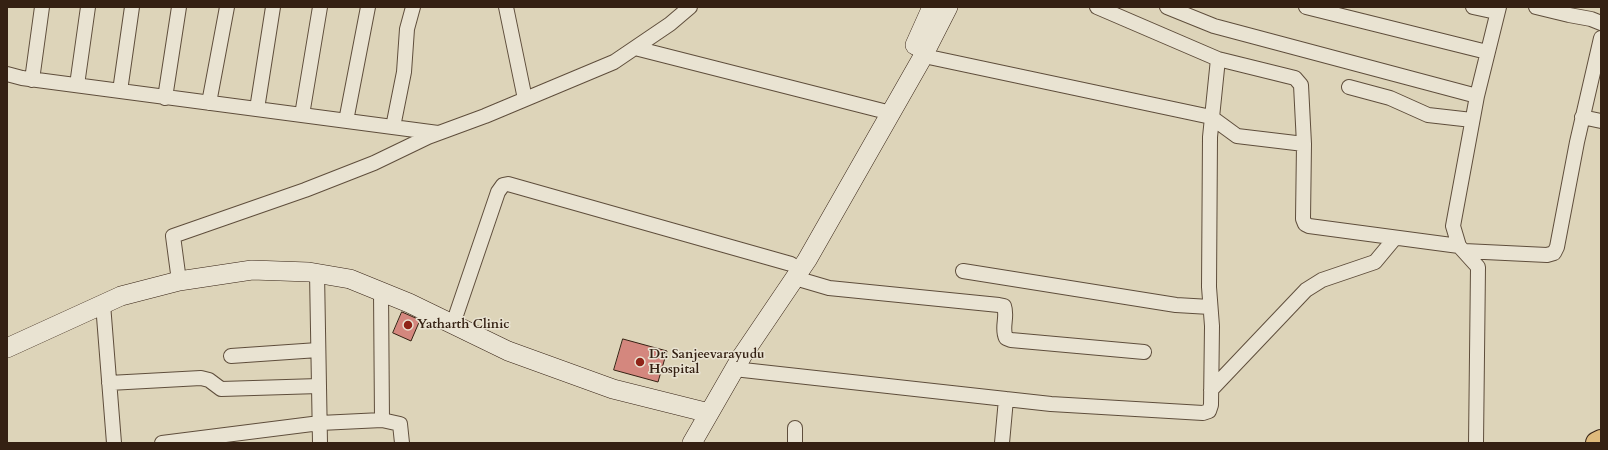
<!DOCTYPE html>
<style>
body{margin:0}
#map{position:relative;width:1608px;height:450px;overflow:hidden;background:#ddd4b9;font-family:Cardo,serif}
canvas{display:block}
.frame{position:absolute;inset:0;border:8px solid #352113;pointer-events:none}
</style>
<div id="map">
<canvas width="1608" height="450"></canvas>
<div class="frame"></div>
</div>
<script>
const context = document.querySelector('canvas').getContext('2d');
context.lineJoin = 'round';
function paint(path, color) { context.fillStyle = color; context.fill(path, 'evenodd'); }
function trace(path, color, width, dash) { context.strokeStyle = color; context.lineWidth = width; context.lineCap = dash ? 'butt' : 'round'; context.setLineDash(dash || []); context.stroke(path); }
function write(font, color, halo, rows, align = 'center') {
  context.font = font + ' Cardo,serif'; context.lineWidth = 3; context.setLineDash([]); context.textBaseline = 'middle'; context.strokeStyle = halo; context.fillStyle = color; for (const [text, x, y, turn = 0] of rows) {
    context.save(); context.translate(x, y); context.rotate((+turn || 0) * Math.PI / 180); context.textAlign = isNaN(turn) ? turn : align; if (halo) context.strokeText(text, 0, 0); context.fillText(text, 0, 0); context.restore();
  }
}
const building = new Path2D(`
 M 402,312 L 420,320 L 411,341 L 393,333 Z
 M 623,339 L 667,351 L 658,382 L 614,370 Z`);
paint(building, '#d4877e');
trace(building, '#352113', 1);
const street = new Path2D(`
 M 506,7 L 525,99
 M 1097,7 L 1218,59 L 1295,78 L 1301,85 L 1304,144 L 1303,219 L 1305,224 L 1309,226 L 1459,246
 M 1167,7 L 1214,26 L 1477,96
 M 1306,7 L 1487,52
 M 1473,7 L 1496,12
 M 1536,7 L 1569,15 L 1591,19 L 1601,23
 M 635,48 L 891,113
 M 924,56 L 1211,117 L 1237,136 L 1304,144
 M 7,74 L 22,78 L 438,133
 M 32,80 L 42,7
 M 77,85 L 88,7
 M 1349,87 L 1390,98 L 1428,115 L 1472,120
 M 120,91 L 132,7
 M 165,98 L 179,7
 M 209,103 L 227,7
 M 257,109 L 273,7
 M 302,115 L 320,7
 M 1582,117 L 1601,121
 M 346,121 L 368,7
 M 393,127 L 404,72 L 407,29 L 413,7
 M 1464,251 L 1547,255 L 1554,253 L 1557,247 L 1577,142 L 1601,38
 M 963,271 L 1176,305 L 1210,307
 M 317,273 L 320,443
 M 795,278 L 829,288 L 999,305 L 1004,306 C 1008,317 1001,328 1006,338 L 1011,340 L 1144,352
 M 179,281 L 173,236 L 305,190 L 374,163 L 428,137 L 485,116 L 614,62 L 670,24 L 690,7
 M 381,292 L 382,420
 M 103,304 L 114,443
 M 453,324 L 498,192 L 503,185 L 508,184 L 791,264
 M 231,356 L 318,350
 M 734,369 L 1051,404 L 1203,413 L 1209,411 L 1211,405 L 1212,326 L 1209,287 L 1210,137 L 1218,59
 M 109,383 L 201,378 L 209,380 L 221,389 L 319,386
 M 1211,390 L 1306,290 L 1322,280 L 1375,262 L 1395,238
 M 162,443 L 320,423 L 382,420 L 400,424 L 402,443
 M 795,443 L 795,428
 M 1002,443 L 1006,399
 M 1476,443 L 1478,267 L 1459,246 L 1453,226 L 1477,96 L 1499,7`);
const secondary = new Path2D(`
 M 915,45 L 932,7
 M 7,348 L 121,296 L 179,281 L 252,270 L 309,272 L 350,279 L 409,303 L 508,351 L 613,389 L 709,413
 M 692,443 L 742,356 L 807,260 L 921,60 L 948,7`);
const primary = new Path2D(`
 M 1597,443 L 1601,441`);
trace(street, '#5f4e3c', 16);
trace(secondary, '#352113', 20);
trace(primary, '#352113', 24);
trace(street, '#e9e3d2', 14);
trace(secondary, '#e9e3d2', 19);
trace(primary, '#deba7c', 22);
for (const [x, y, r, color] of [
 [408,325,5,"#8f2418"],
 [640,362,5,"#8f2418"]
]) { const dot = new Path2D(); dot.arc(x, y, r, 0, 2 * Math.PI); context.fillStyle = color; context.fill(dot); trace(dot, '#e9e3d2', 1.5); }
write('bold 13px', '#352113', '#e9e3d2', [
 ["Yatharth Clinic",417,325],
 ["Dr. Sanjeevarayudu",649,355],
 ["Hospital",649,370]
], 'left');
</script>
